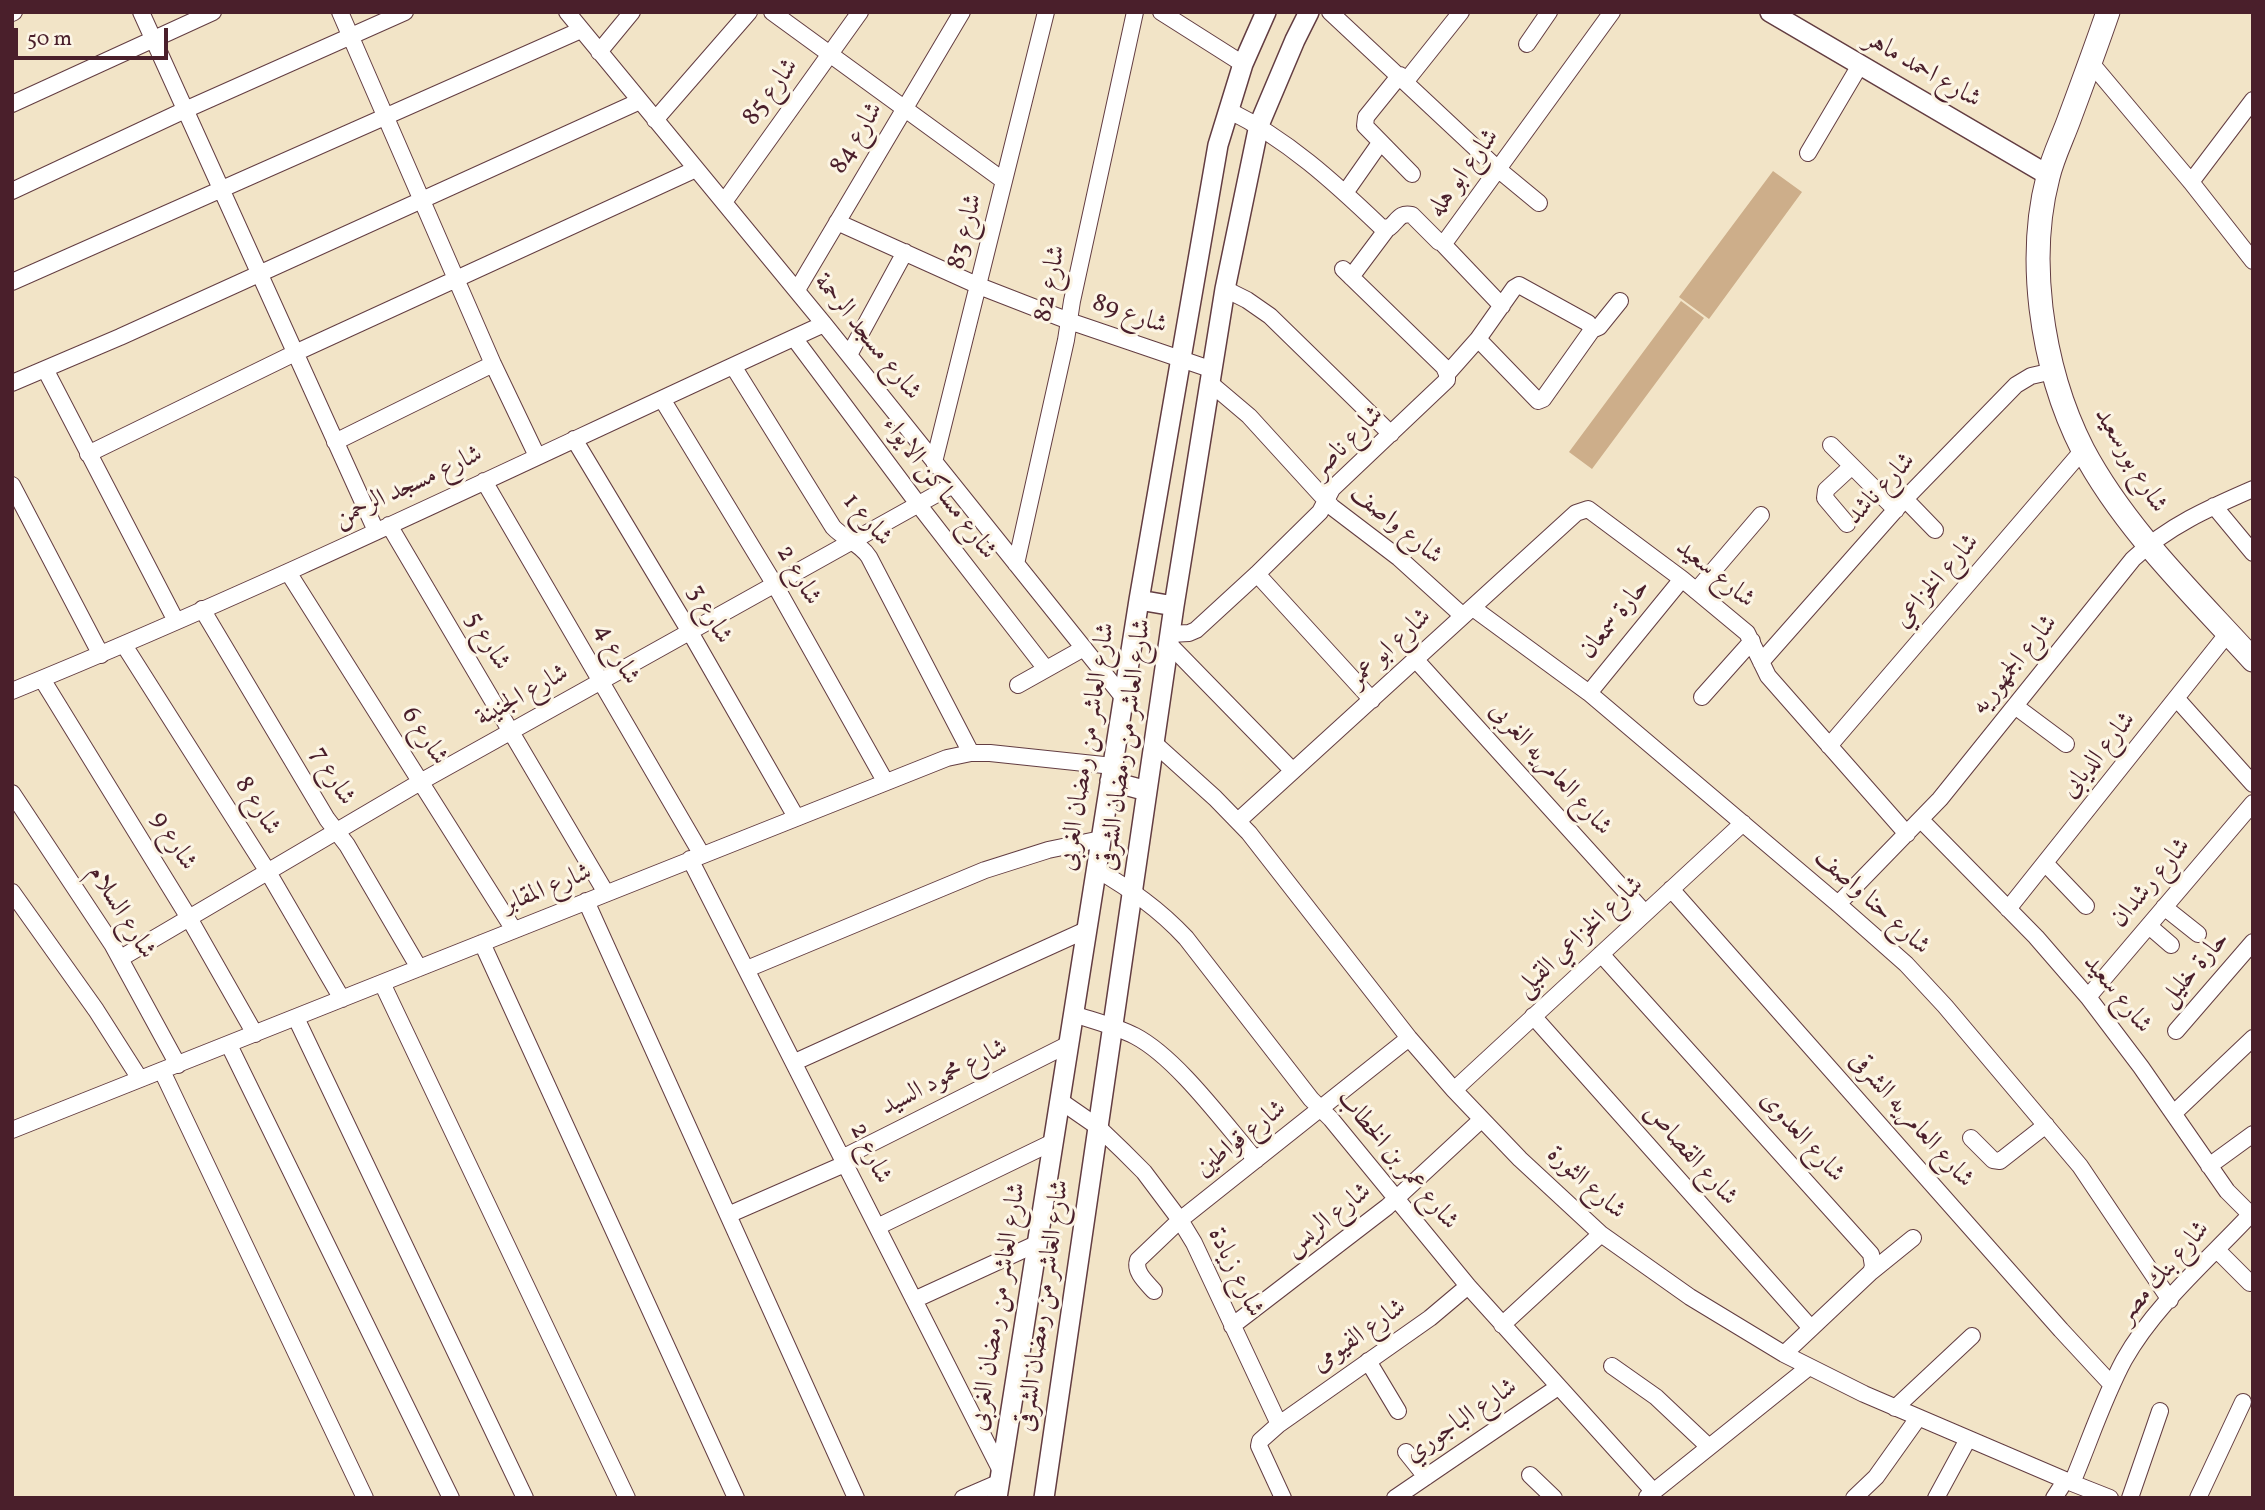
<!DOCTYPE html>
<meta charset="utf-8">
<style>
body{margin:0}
#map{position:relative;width:2265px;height:1510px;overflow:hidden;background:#f2e4c7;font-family:Vollkorn,serif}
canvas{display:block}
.frame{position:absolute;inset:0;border:14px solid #4a1f2b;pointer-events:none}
.scale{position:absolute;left:14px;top:28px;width:154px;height:32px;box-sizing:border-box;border:4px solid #4a1f2b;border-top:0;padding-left:9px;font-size:21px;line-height:24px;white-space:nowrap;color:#4a1f2b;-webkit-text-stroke:5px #fcf5e5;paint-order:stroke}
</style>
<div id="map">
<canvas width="2265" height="1510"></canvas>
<div class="frame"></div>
<div class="scale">50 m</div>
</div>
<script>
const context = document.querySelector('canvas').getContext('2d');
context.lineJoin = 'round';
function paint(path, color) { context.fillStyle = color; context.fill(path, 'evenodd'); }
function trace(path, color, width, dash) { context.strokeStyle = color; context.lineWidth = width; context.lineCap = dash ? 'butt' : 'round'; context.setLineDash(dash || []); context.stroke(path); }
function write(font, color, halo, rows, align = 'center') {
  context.font = font + ' Vollkorn,Amiri,serif'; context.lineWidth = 6; context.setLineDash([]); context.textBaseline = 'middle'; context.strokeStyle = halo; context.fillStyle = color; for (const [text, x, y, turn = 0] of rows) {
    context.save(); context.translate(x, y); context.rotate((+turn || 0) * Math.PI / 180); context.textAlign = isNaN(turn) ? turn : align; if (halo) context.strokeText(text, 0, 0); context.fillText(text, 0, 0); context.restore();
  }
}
paint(new Path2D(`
 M 1773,171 L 1802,192 L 1709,319 L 1679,297 Z
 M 1681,301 L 1704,318 L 1592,469 L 1569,452 Z`), '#cdae8a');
const minor = new Path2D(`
 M 141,12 L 376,531
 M 340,12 L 493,364 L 537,456
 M 567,12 L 824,324 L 1123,697
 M 772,12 L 1004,181
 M 1161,12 L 1243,64
 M 1330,12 L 1499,170 L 1539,203
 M 12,13 L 14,12
 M 1527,44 L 1549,12
 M 599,52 L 632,12
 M 2091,63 L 2191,182 L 2253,261
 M 1400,75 L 1366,117 L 1365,126 L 1412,174
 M 1406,81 L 1461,12
 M 12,104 L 213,12
 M 1228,110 C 1287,139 1334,182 1381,227 L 1389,228 C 1398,221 1399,212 1412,215 L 1439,242 L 1445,242 L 1612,12
 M 655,120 L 749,12
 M 1808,153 L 1860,65
 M 2191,182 L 2253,100
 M 12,191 L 185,110 L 405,12
 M 1345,193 L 1380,143
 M 724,202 L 860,12
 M 837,222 L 979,286 L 1069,321 L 1213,370
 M 1442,243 L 1502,306
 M 1351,277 L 1387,229
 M 12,282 L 581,30
 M 1225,289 L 1247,300 L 1270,316 L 1391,434
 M 797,290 L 962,12
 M 1592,330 L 1599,327 L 1620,301
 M 794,338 L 918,504 L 1046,669
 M 849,355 L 905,252
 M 733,366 L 833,527 C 844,539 860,543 869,557 L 971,753
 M 45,369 L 176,621
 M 1447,374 L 1478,339 L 1514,288 L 1519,285 L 1588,323 L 1592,330 L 1543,399 L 1538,401 L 1478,339
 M 12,383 L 120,337 L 640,101
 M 1210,383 L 1249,416 L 1332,507 L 1399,558 L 1463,616
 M 662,399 L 775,585 L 885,781
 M 574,439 L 690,632 L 796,817
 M 335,442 L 493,364
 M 1831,445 L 1896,510
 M 88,454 L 295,353 L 696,169
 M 934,462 L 1046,12
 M 484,481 L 702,855
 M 12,485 L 101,655
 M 1905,499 L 1935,530
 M 2214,506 L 2253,553
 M 1847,524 L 1825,498 L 1826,490 L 1852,466
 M 389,525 L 606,893
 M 1016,564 L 1066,340 L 1072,301 L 1135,12
 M 288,572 L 514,930
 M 1257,574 L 1372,700
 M 1696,591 L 1761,515
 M 1473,608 L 1589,693 L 1838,904 L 1906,964 L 1945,1006 L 2080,1166 L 2170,1300
 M 202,609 L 327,819 L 347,845 L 419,968
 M 1170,634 L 1189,633 L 1196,630 L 1257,574 L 1320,512 L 1332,489 L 1447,380 L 1447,374 L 1444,367 L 1343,269
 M 1169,644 L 1293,771
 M 124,645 L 268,872 L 342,999
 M 1416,660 L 1645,913
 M 1761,662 L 1905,499 L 2016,385 L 2031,376 L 2053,371
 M 42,679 L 189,918 L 255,1034
 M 1018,685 L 1084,648
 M 12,691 C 287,579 554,447 824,324
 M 1589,693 L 1682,579
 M 1702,697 L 1752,641
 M 2177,699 L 2253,784
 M 2015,706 L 2066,744
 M 1154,743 L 1215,798 L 1249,833 L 1409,1038 L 1454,1090 L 1520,1159 L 1601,1234 L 1690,1297 L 1784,1354 L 1864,1394 L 2072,1483 L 2110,1498
 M 1829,746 L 2083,450
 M 12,793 L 112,944 L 178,1065
 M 1921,820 L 2036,937 L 2088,997 L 2141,1067 L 2227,1191 L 2253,1217
 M 1238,821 L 1576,513 L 1588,509 L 1682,579 L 1747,633 L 1768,676 L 1907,834
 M 690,859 L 1001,1471
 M 2045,863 L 2086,906
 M 1096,869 C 1130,889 1159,909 1186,938 L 1311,1099 L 1331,1119 L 1468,1286 L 1654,1492
 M 1671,889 L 2061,1330 L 2112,1385
 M 12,892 L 96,1010 L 140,1079
 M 586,901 L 856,1498
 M 1838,904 L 1940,799 L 2133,559 C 2168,526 2209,508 2253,489
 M 2164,907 L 2198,934
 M 2008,909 L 2228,633
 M 2149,926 L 2171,945
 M 482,943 L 736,1498
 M 1601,954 L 1871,1254 L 1873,1266 L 1871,1272 L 1784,1354
 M 121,958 L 422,781 L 953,485
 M 747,969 L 985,870 L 1048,850 L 1101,839
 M 382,983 L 627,1498
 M 2088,997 L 2253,803
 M 1073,1014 C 1094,1021 1115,1026 1135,1036 C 1177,1058 1224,1123 1256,1160
 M 1533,1016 L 1810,1327
 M 296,1018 L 525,1498
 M 2176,1031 L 2253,942
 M 229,1045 L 451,1498
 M 795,1062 L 1086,930
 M 162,1071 L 365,1498
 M 1454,1090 L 1743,823
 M 1059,1100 L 1098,1127 L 1123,1151 L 1144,1172 L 1180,1220 L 1194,1243 L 1277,1420 L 1278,1425 L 1260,1441 L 1259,1446 L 1283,1498
 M 2174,1113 L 2253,1038
 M 12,1130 L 947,758 L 971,753 L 990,753 L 1113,766
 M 1971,1138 L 1993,1160 L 2000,1161 L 2046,1125
 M 844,1157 L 1069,1044
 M 2209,1166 L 2253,1134
 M 728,1215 L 847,1163
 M 877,1227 L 1053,1142
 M 2217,1250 L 2250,1283
 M 1871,1272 L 1913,1238
 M 1154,1291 C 1146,1282 1134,1272 1138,1260 L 1180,1220 L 1409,1038
 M 914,1300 L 1036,1244
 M 1502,1325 L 1601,1234
 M 1232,1326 L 1387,1207 L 1481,1120
 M 1368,1361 L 1398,1411
 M 1612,1366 L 1656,1397 L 1709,1447
 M 1895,1408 L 1972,1336
 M 1278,1425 L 1430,1318 L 1468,1286
 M 1406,1452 L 1426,1477
 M 1530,1475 L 1554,1498
 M 2072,1483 C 2089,1443 2103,1399 2124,1360 C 2155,1305 2207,1261 2250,1215
 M 1647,1497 L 1809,1367
 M 963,1498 L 1000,1482
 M 1395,1498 L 1558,1387
 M 1854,1498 L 1876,1477 L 1918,1418
 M 1936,1498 L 1968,1439
 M 2054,1498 L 2065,1481
 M 2130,1498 L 2160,1411
 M 2198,1498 L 2243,1402`);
const tertiary = new Path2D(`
 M 1770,12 L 2048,175
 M 1139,600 L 1174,606
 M 1110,781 L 1147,791
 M 997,1498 L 1139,600 L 1218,145 L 1243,64 L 1266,12
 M 1044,1498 L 1174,606 L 1225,289 L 1259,125 L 1295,40 L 1309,12`);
const secondary = new Path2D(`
 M 2108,12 C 2096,47 2083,82 2070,117 C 2063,137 2053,156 2048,177 C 2037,219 2036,265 2041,308 C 2047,357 2061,407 2083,450 C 2125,529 2193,594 2253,660`);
trace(minor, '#633d42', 18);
trace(tertiary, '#633d42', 22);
trace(secondary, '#633d42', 25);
trace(minor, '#fff', 16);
trace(tertiary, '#fff', 19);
trace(secondary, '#fff', 23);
write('26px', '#4a1f2b', '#fcf5e5', [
 ["شارع احمد ماهر",1922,71,30],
 ["شارع 85",772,93,-54],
 ["شارع 84",858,139,-59],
 ["شارع ابو هله",1465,174,-54],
 ["شارع 83",967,232,-76],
 ["شارع 82",1052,284,-79],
 ["شارع 89",1129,316,19],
 ["شارع مسجد الرحمة",866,338,51],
 ["شارع ناصر",1349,443,-45],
 ["شارع بورسعيد",2129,461,59],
 ["شارع مسجد الرحمن",409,488,-25],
 ["شارع مساكن الايواء",938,489,53],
 ["شارع ناشد",1882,490,-47],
 ["شارع 1",866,521,49],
 ["شارع واصف",1395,526,39],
 ["شارع سعيد",1714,575,39],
 ["شارع 2",797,576,60],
 ["شارع الخزاعي",1938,582,-49],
 ["شارع 3",708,615,60],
 ["حارة سمعان",1616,620,-51],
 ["شارع 5",486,642,59],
 ["شارع ابو عمر",1391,649,-43],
 ["شارع 4",615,655,60],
 ["شارع الجمهوريه",2016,666,-51],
 ["شارع الجنينة",523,697,-29],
 ["شارع 6",423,737,57],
 ["شارع العاشر من رمضان الشرقى",1127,745,-82],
 ["شارع العاشر من رمضان الغربى",1089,747,-81],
 ["شارع الديابى",2100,756,-51],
 ["شارع العامريه الغربى",1549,770,48],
 ["شارع 7",331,777,59],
 ["شارع 8",256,807,58],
 ["شارع 9",172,842,58],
 ["شارع رشدان",2152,884,-50],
 ["شارع المقابر",548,890,-22],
 ["شارع حنا واصف",1871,903,42],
 ["شارع السلام",120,913,58],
 ["شارع الخزاعي القبلى",1581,938,-43],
 ["حارة خليل",2196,970,-49],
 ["شارع سعيد",2116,995,51],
 ["شارع محمود السيد",945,1079,-27],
 ["شارع العامريه الشرقى",1910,1121,48],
 ["شارع العدوى",1801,1138,48],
 ["شارع قواطين",1242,1140,-38],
 ["شارع 2",869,1154,64],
 ["شارع القصاص",1689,1156,48],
 ["شارع عمر بن الخطاب",1396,1161,50],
 ["شارع الثورة",1585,1184,42],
 ["شارع الريس",1329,1221,-38],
 ["شارع زيادة",1234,1273,64],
 ["شارع بنك مصر",2165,1273,-49],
 ["شارع العاشر من رمضان الشرقى",1045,1306,-82],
 ["شارع العاشر من رمضان الغربى",1000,1307,-81],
 ["شارع الفيومى",1360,1337,-35],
 ["شارع الباجوري",1462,1422,-34]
]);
</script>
